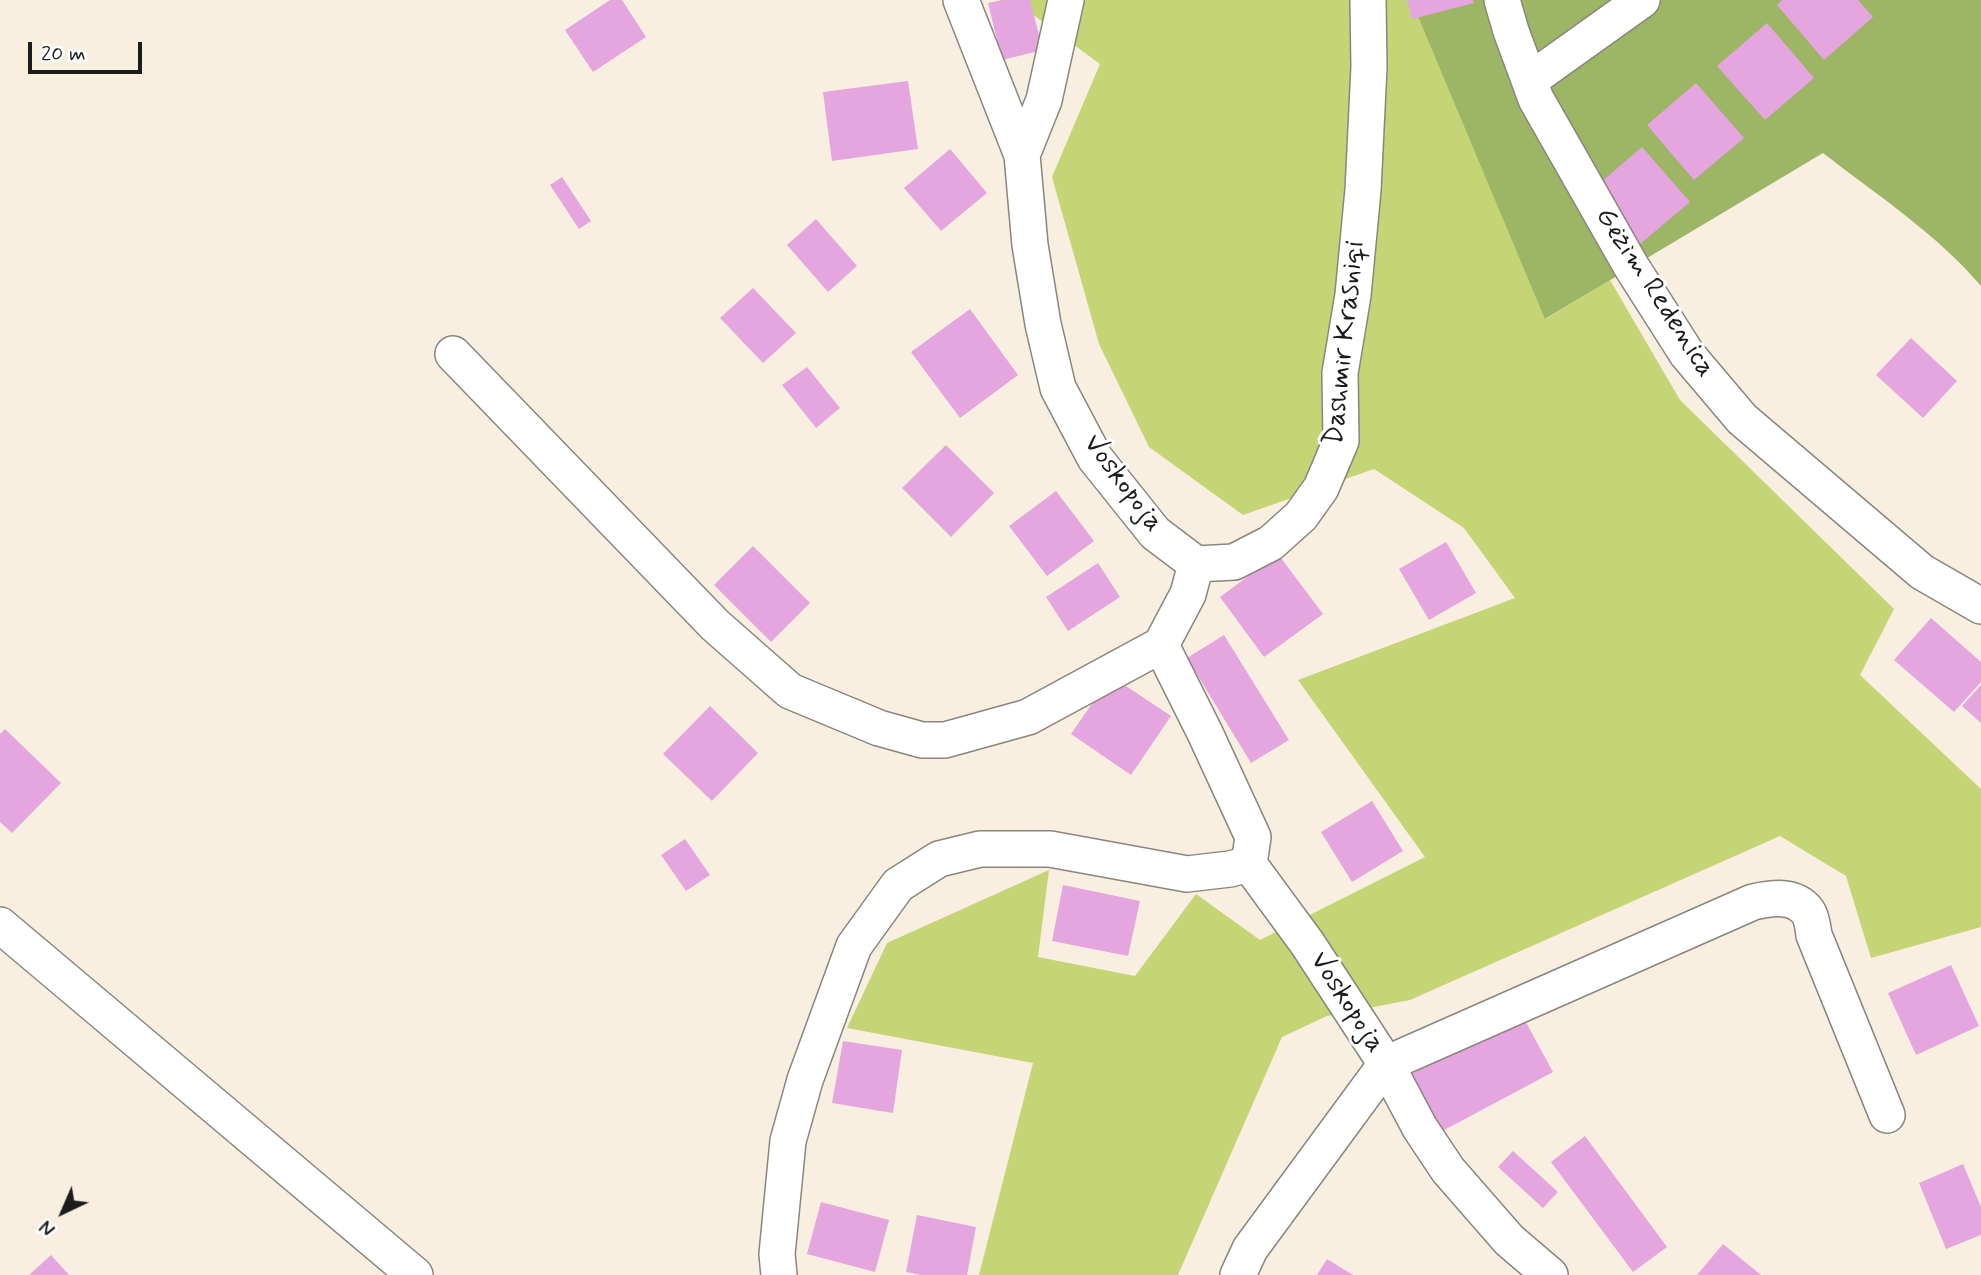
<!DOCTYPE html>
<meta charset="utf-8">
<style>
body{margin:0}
#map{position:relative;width:1981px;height:1275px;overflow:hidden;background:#f8efe0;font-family:Mynerve,sans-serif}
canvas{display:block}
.north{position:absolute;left:28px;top:1177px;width:70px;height:70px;-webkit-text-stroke:5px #fff;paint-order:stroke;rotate:224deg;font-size:19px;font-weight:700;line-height:28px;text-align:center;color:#1c1c1c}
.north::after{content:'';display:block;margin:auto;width:24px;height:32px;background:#1c1c1c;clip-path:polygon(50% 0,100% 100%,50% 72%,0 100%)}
.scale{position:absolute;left:28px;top:42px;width:114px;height:32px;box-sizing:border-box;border:4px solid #1c1c1c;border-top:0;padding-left:9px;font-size:21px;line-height:24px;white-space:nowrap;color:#1c1c1c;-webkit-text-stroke:5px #fff;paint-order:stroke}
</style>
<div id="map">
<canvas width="1981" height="1275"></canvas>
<div class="north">N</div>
<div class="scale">20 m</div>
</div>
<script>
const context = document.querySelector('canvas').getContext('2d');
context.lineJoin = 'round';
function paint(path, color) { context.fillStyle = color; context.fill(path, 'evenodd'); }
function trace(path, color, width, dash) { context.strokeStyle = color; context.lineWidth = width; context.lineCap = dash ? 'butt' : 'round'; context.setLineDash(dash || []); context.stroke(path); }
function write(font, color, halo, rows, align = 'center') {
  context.font = font + ' Mynerve,sans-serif'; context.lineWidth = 6; context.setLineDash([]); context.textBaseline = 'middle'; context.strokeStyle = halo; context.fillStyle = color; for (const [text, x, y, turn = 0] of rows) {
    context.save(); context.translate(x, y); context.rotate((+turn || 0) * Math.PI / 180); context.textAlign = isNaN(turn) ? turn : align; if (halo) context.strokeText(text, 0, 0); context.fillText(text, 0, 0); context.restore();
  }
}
paint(new Path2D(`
 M 1013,0 L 1411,0 L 1546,319 L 1610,280 L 1680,400 L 1894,609 L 1860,675 L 1981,789 L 1981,927 L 1871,958 L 1846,876 L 1780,836 L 1410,1000 L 1327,1016 L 1282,1037 L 1178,1275 L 979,1275 L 1033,1063 L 847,1028 L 887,943 L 1049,870 L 1038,957 L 1135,976 L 1196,894 L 1260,940 L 1425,857 L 1298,680 L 1515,598 L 1464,528 L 1374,469 L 1243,515 L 1149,447 L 1099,344 L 1052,177 L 1100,64 Z`), '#c5d475');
paint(new Path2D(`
 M 1411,0 L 1981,0 L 1981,286 C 1937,234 1877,195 1823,153 L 1545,319 Z`), '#9cb666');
paint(new Path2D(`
 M 610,0 L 622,0 L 646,37 L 593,72 L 565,30 Z
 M 1002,0 L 1030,0 L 1043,50 L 1002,60 L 988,3 Z
 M 1407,0 L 1473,0 L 1474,3 L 1412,19 Z
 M 1782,0 L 1858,0 L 1873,17 L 1824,60 L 1777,5 Z
 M 1767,23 L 1814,78 L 1765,120 L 1717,66 Z
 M 908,81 L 918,149 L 832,161 L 823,92 Z
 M 1696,83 L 1744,138 L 1694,180 L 1647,125 Z
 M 1642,147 L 1690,202 L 1640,244 L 1593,189 Z
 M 950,149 L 987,193 L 941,231 L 904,188 Z
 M 562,177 L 591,221 L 579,229 L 550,185 Z
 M 816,219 L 857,266 L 828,292 L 787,245 Z
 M 753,288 L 796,333 L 763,363 L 720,318 Z
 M 970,309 L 1018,375 L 960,418 L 911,352 Z
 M 1911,338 L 1957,381 L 1923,418 L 1876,375 Z
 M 807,367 L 840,408 L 816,428 L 782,385 Z
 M 946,445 L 994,493 L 951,537 L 902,488 Z
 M 1056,491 L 1094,541 L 1047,576 L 1009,526 Z
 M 1446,542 L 1476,593 L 1429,620 L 1399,569 Z
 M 753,546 L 810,603 L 771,642 L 714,585 Z
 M 1278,554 L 1323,614 L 1264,657 L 1220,597 Z
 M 1098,563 L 1120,597 L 1068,631 L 1046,597 Z
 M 1931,618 L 1981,662 L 1981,682 L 1954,712 L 1894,660 Z
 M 1224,635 L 1289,740 L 1251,763 L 1187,658 Z
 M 1111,676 L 1171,716 L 1131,775 L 1071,734 Z
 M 1981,685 L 1981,723 L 1962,706 Z
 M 710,706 L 758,753 L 712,801 L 663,754 Z
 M 5,729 L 61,783 L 12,833 L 0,822 L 0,734 Z
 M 1372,801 L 1403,851 L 1352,882 L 1321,832 Z
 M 685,839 L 710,875 L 686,891 L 661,855 Z
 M 1063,885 L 1140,901 L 1128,956 L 1052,941 Z
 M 1951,965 L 1979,1026 L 1916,1055 L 1888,993 Z
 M 1522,1015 L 1553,1072 L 1433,1136 L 1402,1079 Z
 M 843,1041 L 902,1050 L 893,1113 L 832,1103 Z
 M 1585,1136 L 1667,1247 L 1633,1272 L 1551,1162 Z
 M 1513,1151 L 1558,1192 L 1543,1208 L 1498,1167 Z
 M 1963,1164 L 1981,1207 L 1981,1235 L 1946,1249 L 1919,1183 Z
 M 821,1202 L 889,1220 L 875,1272 L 807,1254 Z
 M 917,1215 L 976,1227 L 967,1275 L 921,1275 L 906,1272 Z
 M 1723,1244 L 1761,1275 L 1697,1275 Z
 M 51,1255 L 69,1275 L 29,1275 Z
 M 1327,1259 L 1353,1275 L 1317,1275 Z`), '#e5a5df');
const street = new Path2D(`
 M 961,0 L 1022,155
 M 1066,0 L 1044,100 L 1022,155 L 1030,245 L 1043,324 L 1058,388 L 1095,458 L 1155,533 L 1196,564
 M 1502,0 L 1511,31 L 1536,99 L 1631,266 L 1687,354 L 1742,419 L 1922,572 L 1981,606
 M 1530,80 L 1642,0
 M 453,354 L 715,625 L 790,691 L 879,728 L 922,740 L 945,740 L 1028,717 L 1161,645
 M 1196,564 L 1188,594 L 1161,645 L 1205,733 L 1253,837 L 1249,864 L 1307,943 L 1386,1064 L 1420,1128 L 1448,1170 L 1509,1240 L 1550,1275
 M 1196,564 L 1234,562 L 1271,543 L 1301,516 L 1321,488 L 1341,441 L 1340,373 L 1353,295 L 1363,190 L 1369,67 L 1368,0
 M 0,925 L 415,1275
 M 779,1275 L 777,1254 L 788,1141 L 805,1080 L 854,946 L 898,885 L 939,859 L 980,849 L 1050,849 L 1187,874 L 1230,869 L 1249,864
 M 1238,1275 L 1250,1249 L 1386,1064 L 1753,902 C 1772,898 1795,894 1808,912 C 1812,918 1813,928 1814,935 L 1887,1115`);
trace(street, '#8a867e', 38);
trace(street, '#fff', 35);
write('28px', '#1c1c1c', '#fff', [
 ["Gëzim Redenica",1654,293,57],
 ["Dashmir Krasniqi",1346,343,-84],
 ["Voskopoja",1122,484,53],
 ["Voskopoja",1346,1003,57]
]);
</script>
